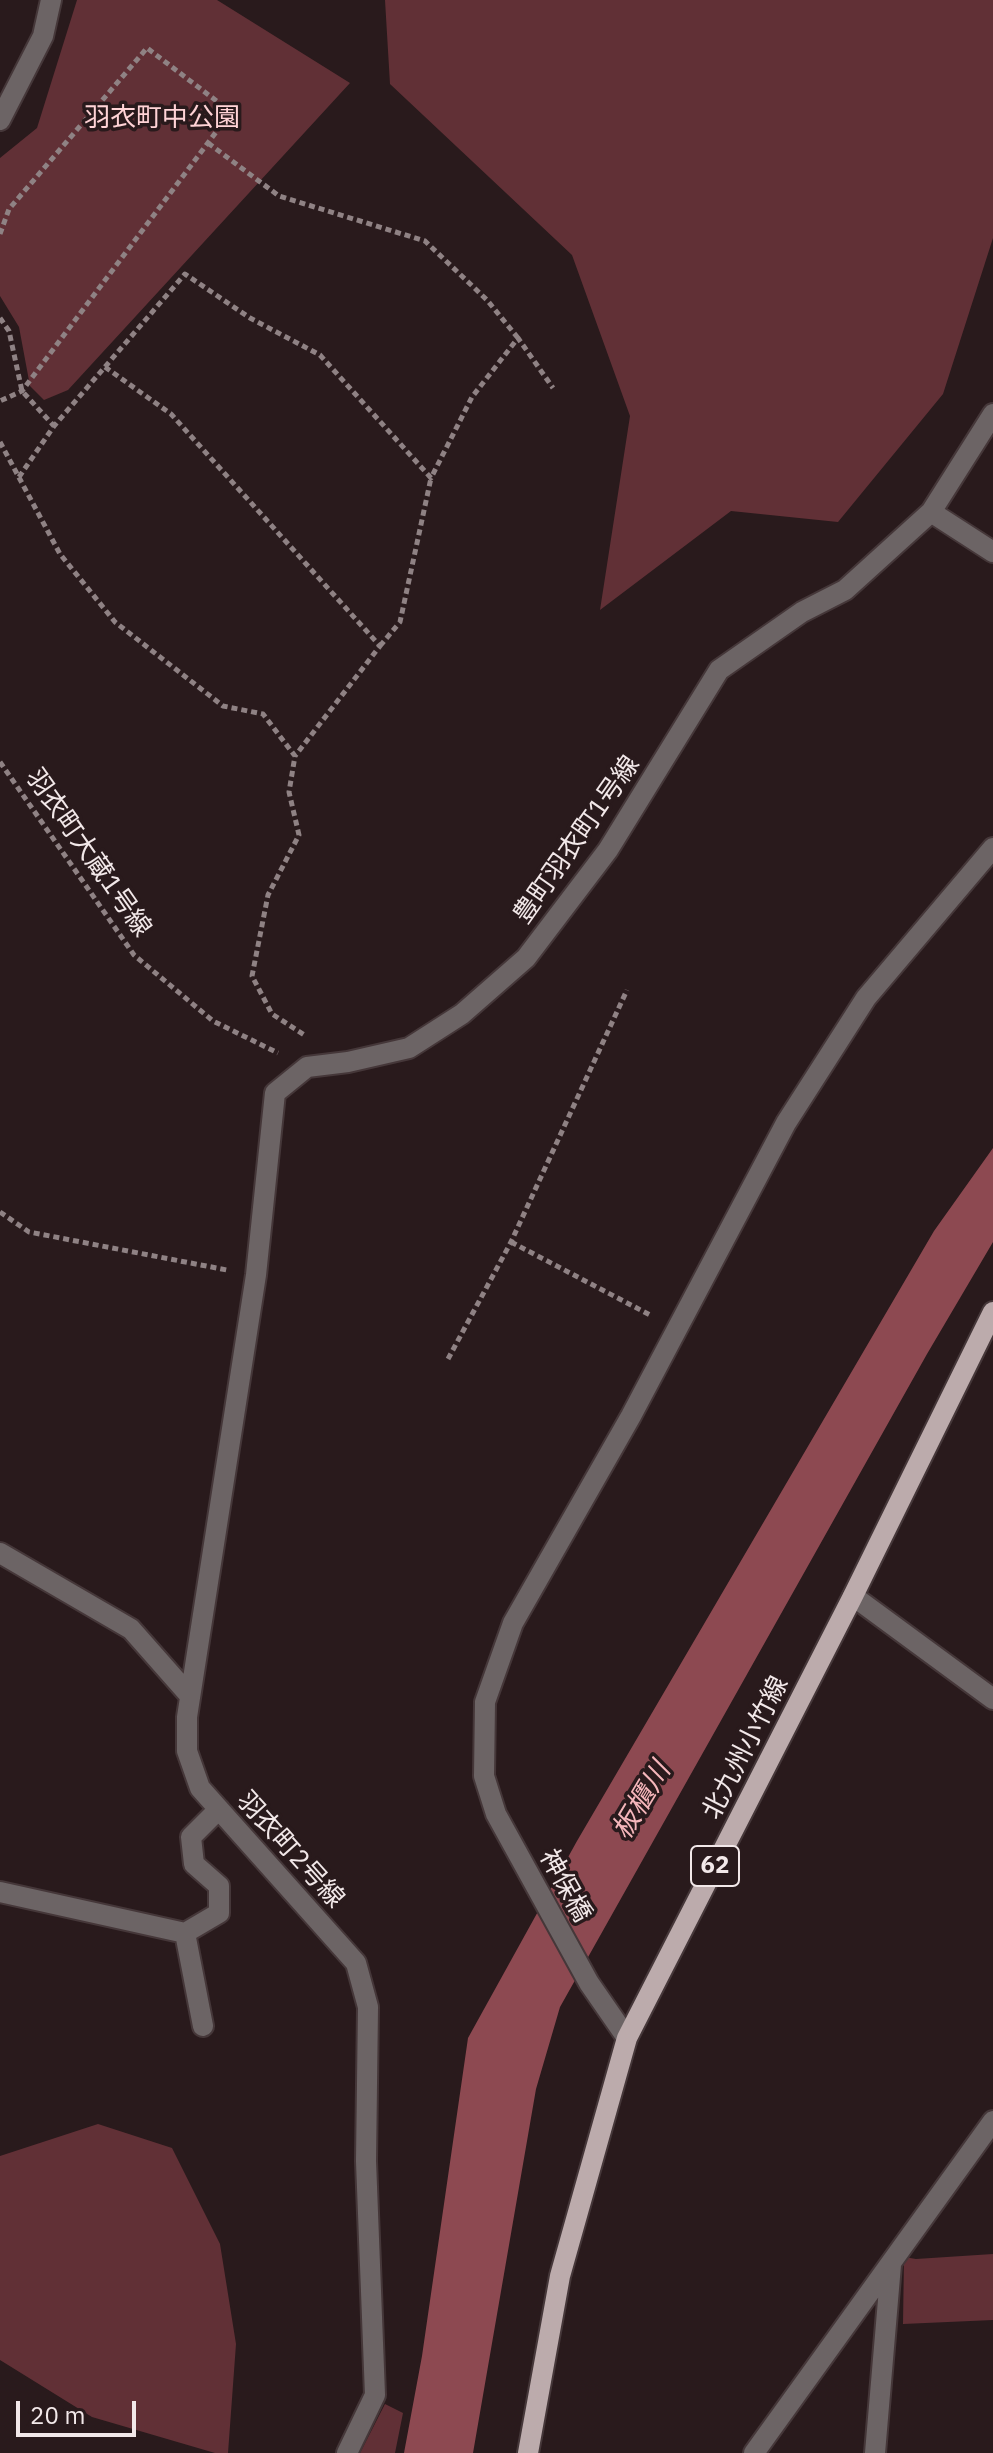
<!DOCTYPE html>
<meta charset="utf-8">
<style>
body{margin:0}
#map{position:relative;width:993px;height:2453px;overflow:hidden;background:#291a1c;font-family:"IBM Plex Sans",sans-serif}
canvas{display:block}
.scale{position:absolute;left:16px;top:2401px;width:120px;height:36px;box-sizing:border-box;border:4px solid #f2e8e9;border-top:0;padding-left:10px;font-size:24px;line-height:28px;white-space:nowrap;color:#f2e8e9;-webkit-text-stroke:6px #291a1c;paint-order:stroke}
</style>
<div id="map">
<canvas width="993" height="2453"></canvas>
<div class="scale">20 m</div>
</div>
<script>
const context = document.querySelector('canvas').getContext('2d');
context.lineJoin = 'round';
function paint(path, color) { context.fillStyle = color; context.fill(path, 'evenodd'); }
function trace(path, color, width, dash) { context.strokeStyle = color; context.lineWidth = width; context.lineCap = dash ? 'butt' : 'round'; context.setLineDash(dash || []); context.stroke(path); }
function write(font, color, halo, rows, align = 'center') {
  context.font = font + ' "IBM Plex Sans","Noto Sans JP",sans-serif'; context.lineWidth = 7; context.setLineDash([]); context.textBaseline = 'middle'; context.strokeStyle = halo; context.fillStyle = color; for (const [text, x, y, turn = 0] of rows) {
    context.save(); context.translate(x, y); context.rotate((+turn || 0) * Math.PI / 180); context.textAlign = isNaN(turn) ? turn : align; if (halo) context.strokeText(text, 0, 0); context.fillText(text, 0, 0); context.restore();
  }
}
paint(new Path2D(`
 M 77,0 L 217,0 L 350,83 L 68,390 L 44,400 L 30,386 L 19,327 L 0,296 L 0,158 L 37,128 Z
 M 385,0 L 993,0 L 993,238 L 943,394 L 838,522 L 731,511 L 600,610 L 630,416 L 572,255 L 390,84 Z
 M 98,2124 L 172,2148 L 220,2244 L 236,2344 L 228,2453 L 215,2453 L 92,2417 L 0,2360 L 0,2156 Z
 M 993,2254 L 993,2320 L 903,2324 L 904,2257 L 916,2259 Z
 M 385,2404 L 403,2413 L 395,2453 L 360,2453 Z`), '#613036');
paint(new Path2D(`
 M 993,1148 L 993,1242 L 927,1354 L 560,2007 L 536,2089 L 473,2453 L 404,2453 L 422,2356 L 468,2038 L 577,1841 L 934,1231 Z`), '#8d4951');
const minor = new Path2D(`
 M 0,120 L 43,36 L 51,0
 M 931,512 L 993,552
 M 0,1553 L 131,1629 L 190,1696
 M 853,1596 L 993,1699
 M 0,1892 L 185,1933 L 219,1913 L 219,1886 L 194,1864 L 191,1837 L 219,1809
 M 185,1933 L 203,2026
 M 627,2038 L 589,1983 L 496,1814 L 484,1776 L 485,1702 L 513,1623 L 631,1416 L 786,1123 L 866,998 L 993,848
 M 347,2453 L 375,2395 L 366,2161 L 368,2007 L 356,1963 L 200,1788 L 187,1751 L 187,1717 L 256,1275 L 275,1093 L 307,1067 L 348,1062 L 409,1048 L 462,1014 L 526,958 L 608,850 L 719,670 L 802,612 L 845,590 L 931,512 L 993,414
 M 754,2453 L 993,2121
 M 875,2453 L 891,2265`);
const major = new Path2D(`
 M 528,2453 L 560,2276 L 627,2038 L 853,1596 L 993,1312`);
trace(minor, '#453739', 24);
trace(major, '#453739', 24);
trace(new Path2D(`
 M 208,143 L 279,196 L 425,241 L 487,300 L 518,338
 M 0,234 L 9,209 L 147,48 L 231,112 L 22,391 L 0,401
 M 0,318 L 9,331 L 22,391 L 54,426
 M 105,367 L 171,414 L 380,646 L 295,756
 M 0,442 L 60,554 L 115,622 L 223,706 L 263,714 L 295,756 L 289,792 L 299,835 L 268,895 L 252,976 L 272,1014 L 306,1036
 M 19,477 L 54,426 L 185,274 L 250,318 L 320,355 L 431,478 L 472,397 L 518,338 L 553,388
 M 380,646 L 400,622 L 431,478
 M 0,762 L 134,955 L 213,1021 L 278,1053
 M 0,1212 L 29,1232 L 227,1270
 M 511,1242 L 652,1316
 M 448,1359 L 511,1242 L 627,990`), '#8f8284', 5, [6, 4]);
trace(minor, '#6c6465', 20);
trace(major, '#bcabac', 20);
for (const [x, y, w] of [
 [715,1866,48]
]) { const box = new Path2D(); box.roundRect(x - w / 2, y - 20, w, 40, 6); context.fillStyle = '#291a1c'; context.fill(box); trace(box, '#f2e8e9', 2); }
write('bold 24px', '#f2e8e9', null, [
 ["62",715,1866]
]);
write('26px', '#ffd3d6', '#291a1c', [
 ["羽衣町中公園",162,118]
]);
write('26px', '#f2e8e9', '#291a1c', [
 ["豊町羽衣町1号線",577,840,-55],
 ["羽衣町大蔵1号線",88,853,55],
 ["北九州小竹線",746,1748,-63],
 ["羽衣町2号線",290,1850,48],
 ["神保橋",565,1886,61]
]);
write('italic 28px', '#f5b6bb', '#291a1c', [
 ["板櫃川",642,1801,-59]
]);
</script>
